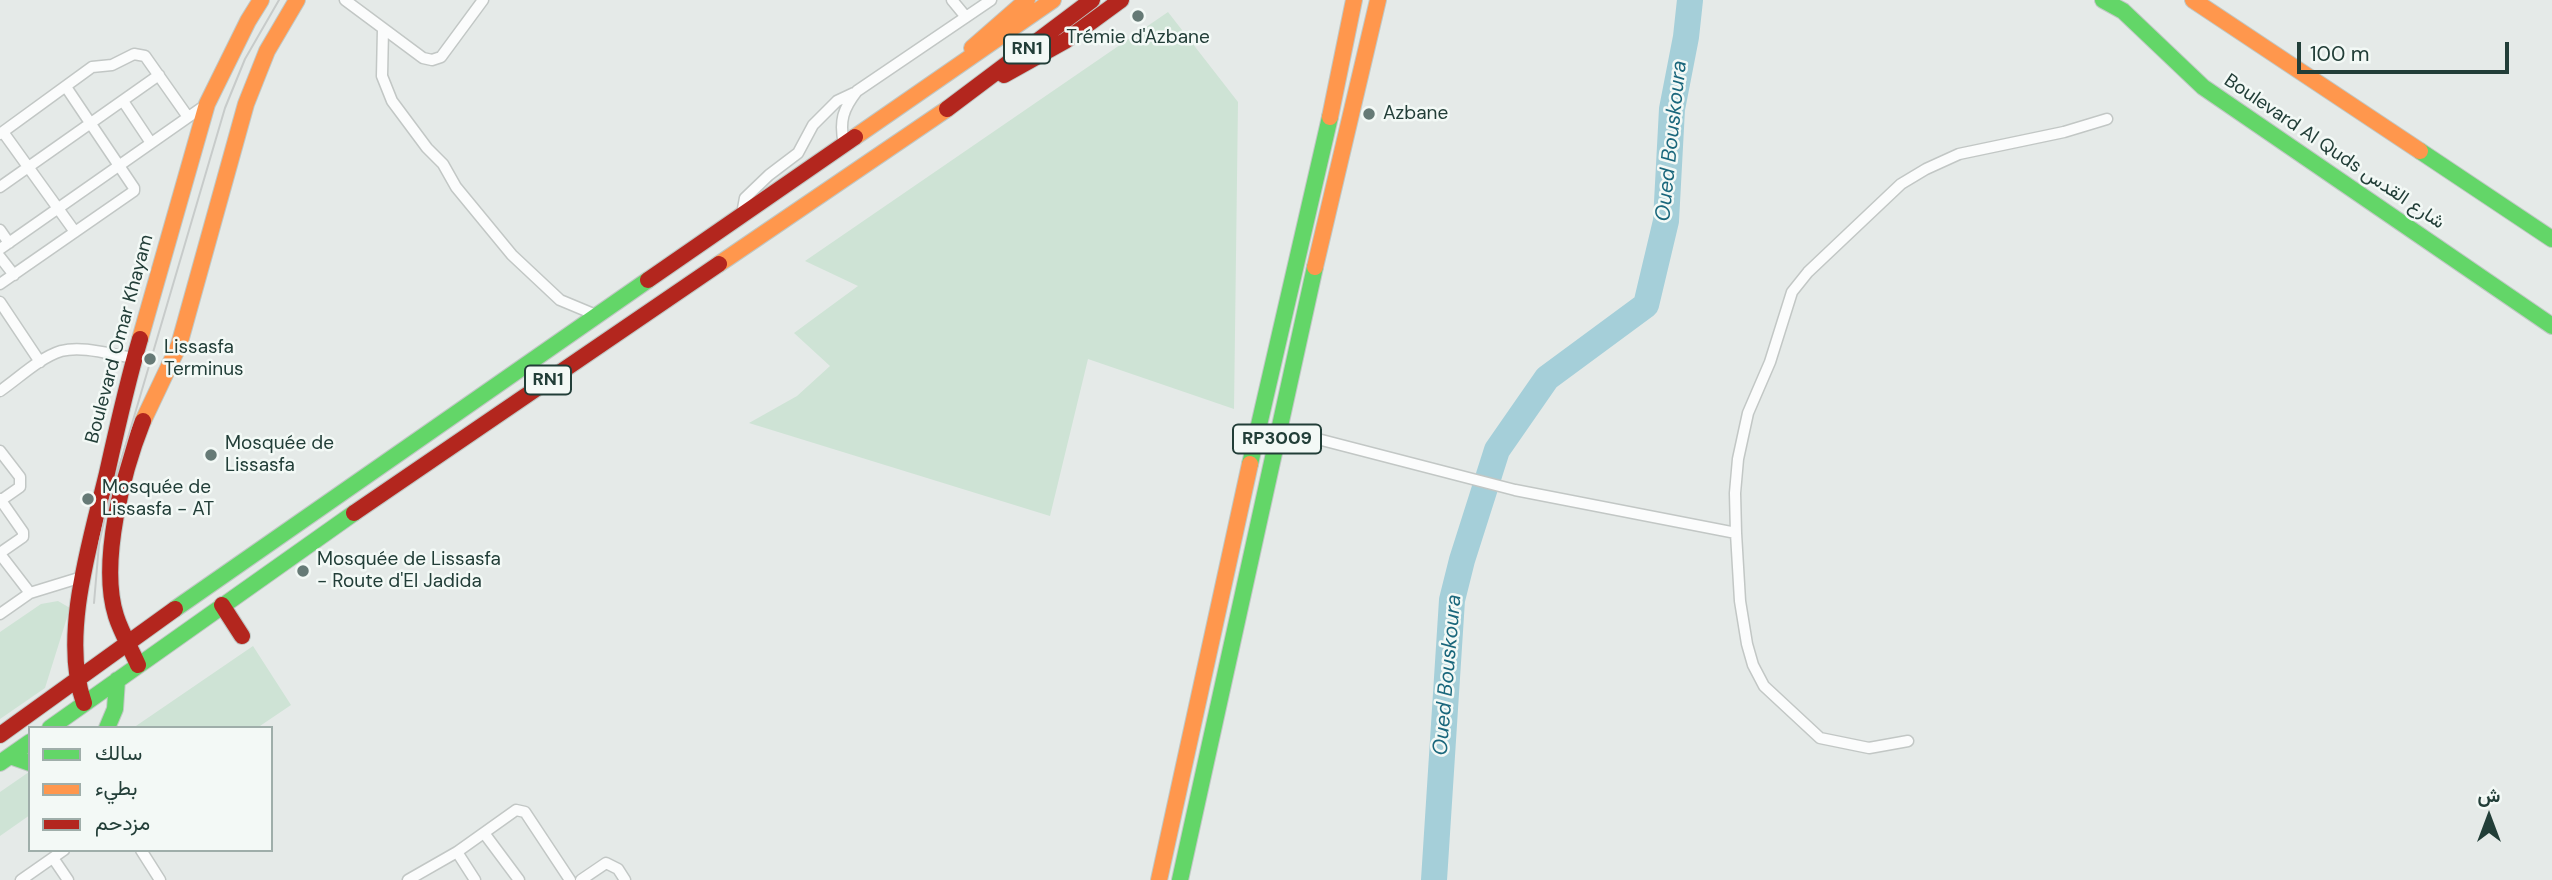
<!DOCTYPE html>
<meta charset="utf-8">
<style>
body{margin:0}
#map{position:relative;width:2552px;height:880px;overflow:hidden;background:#e5eae8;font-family:"DM Sans",Vazirmatn,sans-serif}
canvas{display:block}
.legend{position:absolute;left:28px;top:726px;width:245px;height:126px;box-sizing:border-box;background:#f3f9f6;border:2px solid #9faeaa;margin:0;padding:9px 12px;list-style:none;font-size:21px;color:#223e38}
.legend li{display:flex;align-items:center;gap:14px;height:35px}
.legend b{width:35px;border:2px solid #9faeaa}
.north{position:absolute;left:2454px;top:782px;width:70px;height:70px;-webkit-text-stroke:5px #f3f9f6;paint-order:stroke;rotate:0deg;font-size:19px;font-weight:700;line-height:28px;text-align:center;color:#223e38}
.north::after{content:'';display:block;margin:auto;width:24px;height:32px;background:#223e38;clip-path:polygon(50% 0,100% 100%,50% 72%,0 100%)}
.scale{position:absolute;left:2297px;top:42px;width:212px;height:32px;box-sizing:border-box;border:4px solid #223e38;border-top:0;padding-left:9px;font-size:21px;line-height:24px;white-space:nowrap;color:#223e38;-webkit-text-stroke:5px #f3f9f6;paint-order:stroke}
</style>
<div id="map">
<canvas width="2552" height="880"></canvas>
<ul class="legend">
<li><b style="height:9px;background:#63d668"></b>سالك</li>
<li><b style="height:9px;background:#ff974d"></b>بطيء</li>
<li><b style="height:9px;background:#b3261e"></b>مزدحم</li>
</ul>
<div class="north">ش</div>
<div class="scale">100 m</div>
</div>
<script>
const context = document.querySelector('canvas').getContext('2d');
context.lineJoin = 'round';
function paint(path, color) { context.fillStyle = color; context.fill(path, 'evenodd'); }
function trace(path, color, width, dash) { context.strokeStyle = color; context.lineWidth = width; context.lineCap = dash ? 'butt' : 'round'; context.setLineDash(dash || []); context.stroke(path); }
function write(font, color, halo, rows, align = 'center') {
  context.font = font + ' "DM Sans",Vazirmatn,sans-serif'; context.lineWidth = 5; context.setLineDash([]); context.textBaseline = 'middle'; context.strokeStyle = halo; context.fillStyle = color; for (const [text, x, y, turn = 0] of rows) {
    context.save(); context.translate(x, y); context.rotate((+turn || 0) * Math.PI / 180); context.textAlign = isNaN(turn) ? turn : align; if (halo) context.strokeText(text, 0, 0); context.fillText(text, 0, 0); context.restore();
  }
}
paint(new Path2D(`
 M 1168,12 L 1238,102 L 1234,409 L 1088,359 L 1050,516 L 749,423 L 797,396 L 830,366 L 794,333 L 858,286 L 805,261 Z
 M 58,601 L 70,608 L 45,688 L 0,719 L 0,632 L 41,604 Z
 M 253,646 L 291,705 L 257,728 L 133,728 Z
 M 29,772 L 30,815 L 0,836 L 0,792 Z`), '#cee3d5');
trace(new Path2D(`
 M 1434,880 L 1452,600 L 1462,560 L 1497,450 L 1547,378 L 1646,305 L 1666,221 L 1672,109 L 1686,37 L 1690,0`), '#a5cfd9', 26);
const street = new Path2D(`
 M 345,0 L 423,58 L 432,60 L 441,57 L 483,0
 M 952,0 L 966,17
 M 383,29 L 382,76 L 392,101 L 427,148 L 443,164 L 456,187 L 512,255 L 560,300 L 596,315
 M 123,101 L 151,143
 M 3,132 L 75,232
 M 0,134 L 92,67 L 112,65 L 134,54 L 145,56 L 188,117
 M 844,144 C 839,121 843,109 857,91 L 991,0
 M 0,187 L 159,75
 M 742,214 L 745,198 L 769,175 L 798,153 L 813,125 L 837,101 L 854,93
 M 0,230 L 9,243
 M 0,249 L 207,104
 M 0,257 L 14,275
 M 0,284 L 134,191 L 134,188 L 66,87
 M 0,302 L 40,362
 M 0,391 C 19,378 39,358 61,351 C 83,345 112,355 134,358
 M 1279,429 L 1515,490 L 1736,533
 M 0,451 L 20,477 L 20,487 L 0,501
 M 0,499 L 23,532 L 23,537 L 0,553
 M 0,554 L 30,593
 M 0,614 L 30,593 L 82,577
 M 1908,741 L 1869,748 L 1820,738 L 1764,686 L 1753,665 L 1747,644 L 1740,601 L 1736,533 L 1735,493 L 1738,459 L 1748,413 L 1770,362 L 1792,292 L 1808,272 L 1901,184 L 1926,169 L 1959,154 L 2064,132 L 2107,119
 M 484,833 L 519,880
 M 141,850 L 160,880
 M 457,852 L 475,880
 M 53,858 L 68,880
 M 21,880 L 64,850
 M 408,880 L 457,852 L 516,810 L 525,812 L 570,880
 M 581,880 L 606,863 L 618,869 L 625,880`);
const fast = new Path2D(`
 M 2103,0 L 2123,11 L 2203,87 L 2552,326
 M 2420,151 L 2552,239
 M 1250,464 L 1330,117
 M 175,609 L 648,280
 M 50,728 L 354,513
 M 107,728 L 115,709 L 117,680
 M 10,756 L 30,763
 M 0,763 L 30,742
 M 1180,880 L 1315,267`);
const slow = new Path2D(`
 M 2193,0 L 2420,151
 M 972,48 L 1027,0
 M 1330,117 L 1354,0
 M 855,137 L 1053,0
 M 719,264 L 947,109
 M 1315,267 L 1378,0
 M 140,339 L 207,104 L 248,21 L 261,0
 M 143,421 L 179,345 L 246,104 L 267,51 L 297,0
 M 1159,880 L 1250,464`);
const jam = new Path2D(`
 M 1004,75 L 1065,41 L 1121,0
 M 947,109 L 1092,0
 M 648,280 L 855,137
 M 354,513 L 719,264
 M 222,605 L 242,636
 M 138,665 C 131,649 121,632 116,616 C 99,563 123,471 143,421
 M 84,703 C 60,636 91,540 107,473 C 117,428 127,383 140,339
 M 0,735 L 175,609`);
trace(street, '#c2c7c5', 13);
trace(fast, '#c0c8c5', 18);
trace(slow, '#c0c8c5', 18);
trace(jam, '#c0c8c5', 18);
trace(street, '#fbfcfc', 10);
trace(fast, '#63d668', 16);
trace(slow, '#ff974d', 16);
trace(jam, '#b3261e', 16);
trace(new Path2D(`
 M 94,603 L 99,544 L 106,512 L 225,108 L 245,59 L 279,0`), '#c7cbca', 2);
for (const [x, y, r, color] of [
 [1138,16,7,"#667a76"],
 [1369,114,7,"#667a76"],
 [150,359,7,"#667a76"],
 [211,455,7,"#667a76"],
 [88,499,7,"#667a76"],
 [303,571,7,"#667a76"]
]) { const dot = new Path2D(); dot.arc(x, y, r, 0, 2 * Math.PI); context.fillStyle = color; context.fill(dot); trace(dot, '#f3f9f6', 2.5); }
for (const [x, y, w] of [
 [1027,49,46],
 [548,380,46],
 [1277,439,88]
]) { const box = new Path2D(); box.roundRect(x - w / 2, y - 14.5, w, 29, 5); context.fillStyle = '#f3f9f6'; context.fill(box); trace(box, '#223e38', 2); }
write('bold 18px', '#223e38', null, [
 ["RN1",1027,49],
 ["RN1",548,380],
 ["RP3009",1277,439]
]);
write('19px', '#223e38', '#f3f9f6', [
 ["Trémie d'Azbane",1138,38,"center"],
 ["Azbane",1383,114],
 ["Lissasfa",164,348],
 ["Terminus",164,370],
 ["Mosquée de",225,444],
 ["Lissasfa",225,466],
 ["Mosquée de",102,488],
 ["Lissasfa - AT",102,510],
 ["Mosquée de Lissasfa",317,560],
 ["- Route d'El Jadida",317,582]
], 'left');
write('19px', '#223e38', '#f3f9f6', [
 ["Boulevard Al Quds شارع القدس",2334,152,34],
 ["Boulevard Omar Khayam",120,339,-75]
]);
write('italic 21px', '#1a677c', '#f3f9f6', [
 ["Oued Bouskoura",1672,141,-84],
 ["Oued Bouskoura",1448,675,-85]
]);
</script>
